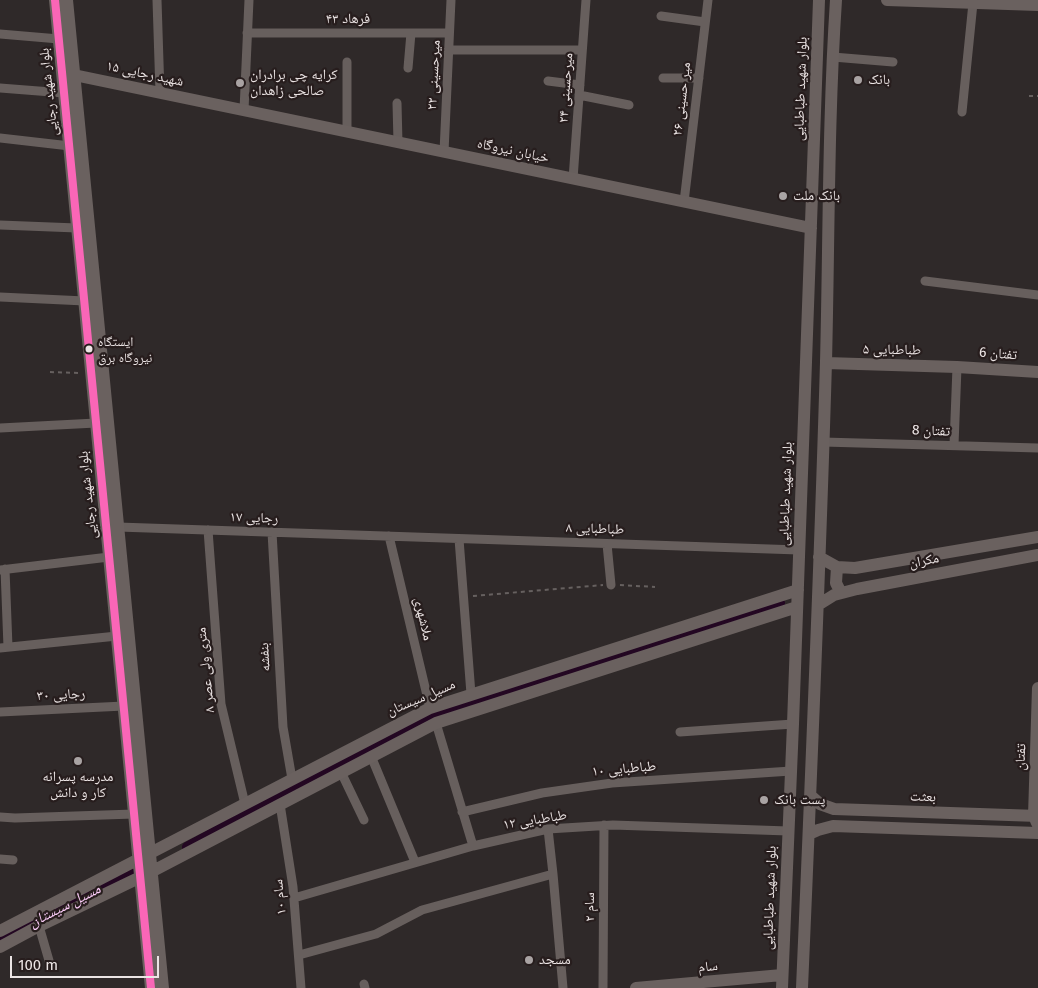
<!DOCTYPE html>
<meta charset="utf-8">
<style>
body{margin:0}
#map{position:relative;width:1038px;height:988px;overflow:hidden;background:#2f2929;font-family:"Fira Sans",sans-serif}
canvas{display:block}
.scale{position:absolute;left:10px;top:956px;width:149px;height:22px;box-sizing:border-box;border:2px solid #ebe4e4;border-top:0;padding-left:6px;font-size:15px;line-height:18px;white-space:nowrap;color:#ebe4e4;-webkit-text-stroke:4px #271d1d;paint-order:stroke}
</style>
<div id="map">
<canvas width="1038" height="988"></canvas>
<div class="scale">100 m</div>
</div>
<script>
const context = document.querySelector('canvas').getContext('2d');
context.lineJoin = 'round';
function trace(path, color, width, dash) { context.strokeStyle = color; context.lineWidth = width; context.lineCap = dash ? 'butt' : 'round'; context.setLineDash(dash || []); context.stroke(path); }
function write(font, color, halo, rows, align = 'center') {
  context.font = font + ' "Fira Sans","Noto Naskh Arabic",sans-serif'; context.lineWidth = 4.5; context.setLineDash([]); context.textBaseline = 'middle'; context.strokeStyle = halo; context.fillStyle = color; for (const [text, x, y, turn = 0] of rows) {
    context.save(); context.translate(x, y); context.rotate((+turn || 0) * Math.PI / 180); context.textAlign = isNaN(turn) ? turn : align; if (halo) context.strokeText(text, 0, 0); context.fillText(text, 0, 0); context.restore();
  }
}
trace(new Path2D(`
 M 187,847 L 401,730 L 432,715 L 780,603
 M 0,939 L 131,873`), '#230722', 10);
trace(new Path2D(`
 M 1029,96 L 1038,96
 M 50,372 L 79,373
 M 620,585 L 655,587
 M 473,596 L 603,585`), '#66605f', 2, [4, 4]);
trace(new Path2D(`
 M 157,0 L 160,93
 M 661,16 L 705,22
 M 247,33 L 449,33
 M 0,34 L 59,39
 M 448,50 L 582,50
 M 833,57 L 893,62
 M 347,62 L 347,132
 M 408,68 L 411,33
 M 663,78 L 699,78
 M 548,81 L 580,85
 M 0,88 L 64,93
 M 579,95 L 629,105
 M 397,103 L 398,143
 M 244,110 L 249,0
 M 962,112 L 973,3
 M 0,138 L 70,146
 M 444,152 L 451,0
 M 573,179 L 586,0
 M 684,202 L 708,0
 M 0,225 L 77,228
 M 925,281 L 1038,295
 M 0,297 L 85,301
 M 0,428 L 96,423
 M 823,442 L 1038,448
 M 954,445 L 957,367
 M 118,527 L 799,550
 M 208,530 L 221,704 L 245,804
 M 272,532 L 283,727 L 292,779
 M 389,536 L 430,708
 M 459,539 L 471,694
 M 607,544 L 611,585
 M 5,569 L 8,647
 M 0,570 L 109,557
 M 0,648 L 117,636
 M 0,712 L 124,706
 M 436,723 L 473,846
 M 680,732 L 793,724
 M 371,756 L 415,862
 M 341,772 L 364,820
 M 280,804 L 293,887 L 301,988
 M 462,812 L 542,793 L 612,783 L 791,771
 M 0,817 L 15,818 L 134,814
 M 0,859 L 13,860
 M 553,874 L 563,988
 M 294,898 L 473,846 L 548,829 L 613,825 L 788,831
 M 39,926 L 50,964
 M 299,955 L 376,934 L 422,910 L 553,874 L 548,829
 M 364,984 L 365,988
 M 603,988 L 604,825`), '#675f5d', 9);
trace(new Path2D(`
 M 55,0 L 151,988
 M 67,0 L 163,988
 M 887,0 L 1038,5
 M 74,75 L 811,228
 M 826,363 L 957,367 L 1038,372
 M 819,557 L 837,567 L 855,568 L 1038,537
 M 837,567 L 836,583 L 841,593
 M 818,605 L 834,595 L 857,589 L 1038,555
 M 811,796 L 820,804 L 834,809 L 1038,816
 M 1037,823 L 1034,816 L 1038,688
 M 809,834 L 818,830 L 833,826 L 1038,833
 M 0,931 L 430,708 L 798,590
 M 0,947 L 39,926 L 151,872 L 436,723 L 797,607
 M 636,988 L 782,975
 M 782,988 L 793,724 L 819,0
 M 802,988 C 811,780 820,571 826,362 C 829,242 828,121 836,0`), '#6a615f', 12);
trace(new Path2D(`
 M 55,0 L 151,988`), '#fa66b7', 8);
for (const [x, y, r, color] of [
 [858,80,5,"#a9a3a3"],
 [240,83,5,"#a9a3a3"],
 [783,196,5,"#a9a3a3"],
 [89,349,4.5,"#ebe4e4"],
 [78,761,5,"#a9a3a3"],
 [764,800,5,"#a9a3a3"],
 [529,960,5,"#a9a3a3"]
]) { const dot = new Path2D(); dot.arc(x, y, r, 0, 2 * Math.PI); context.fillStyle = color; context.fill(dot); trace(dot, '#271d1d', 2); }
write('13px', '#ebe4e4', '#271d1d', [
 ["ایستگاه",98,342],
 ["نیروگاه برق",98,358]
], 'left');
write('14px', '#ebe4e4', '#271d1d', [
 ["فرهاد ۴۳",348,19],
 ["شهید رجایی ۱۵",145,74,12],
 ["میرحسینی ۲۲",434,75,-87],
 ["میرحسینی ۲۴",566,88,-86],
 ["بلوار شهید طباطبایی",801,89,-88],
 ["بلوار شهید رجایی",49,92,-96],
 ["میر حسینی ۲۶",682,99,-83],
 ["خیابان نیروگاه",513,151,12],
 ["طباطبایی ۵",892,350,1],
 ["تفتان 6",998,354,4],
 ["تفتان 8",931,431,2],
 ["بلوار شهید طباطبایی",786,494,-88],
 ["بلوار شهید رجایی",88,495,-96],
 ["رجایی ۱۷",254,518,2],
 ["طباطبایی ۸",595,529,2],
 ["مکران",924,561,-11],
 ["ملاشهری",423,619,77],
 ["بنفشه",265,657,-93],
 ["۸ متری ولی عصر",206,670,-96],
 ["رجایی ۳۰",61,695,-3],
 ["مسیل سیستان",421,698,-23],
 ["تفتان",1021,757,-88],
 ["طباطبایی ۱۰",624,769,-5],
 ["بعثت",923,797,2],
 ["طباطبایی ۱۲",535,820,-9],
 ["سام ۱۰",280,897,-96],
 ["بلوار شهید طباطبایی",770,898,-88],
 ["سام ۲",590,907,-90],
 ["سام",708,967,-5]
]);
write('14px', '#ebe4e4', '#271d1d', [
 ["کرایه چی برادران",250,75],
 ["صالحی زاهدان",250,91],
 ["بانک",868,80],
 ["بانک ملت",793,196],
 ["مدرسه پسرانه",78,777,"center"],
 ["کار و دانش",78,793,"center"],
 ["پست بانک",774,800],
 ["مسجد",539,960]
], 'left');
write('italic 15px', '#fecefb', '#271d1d', [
 ["مسیل سیستان",65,906,-27]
]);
</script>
